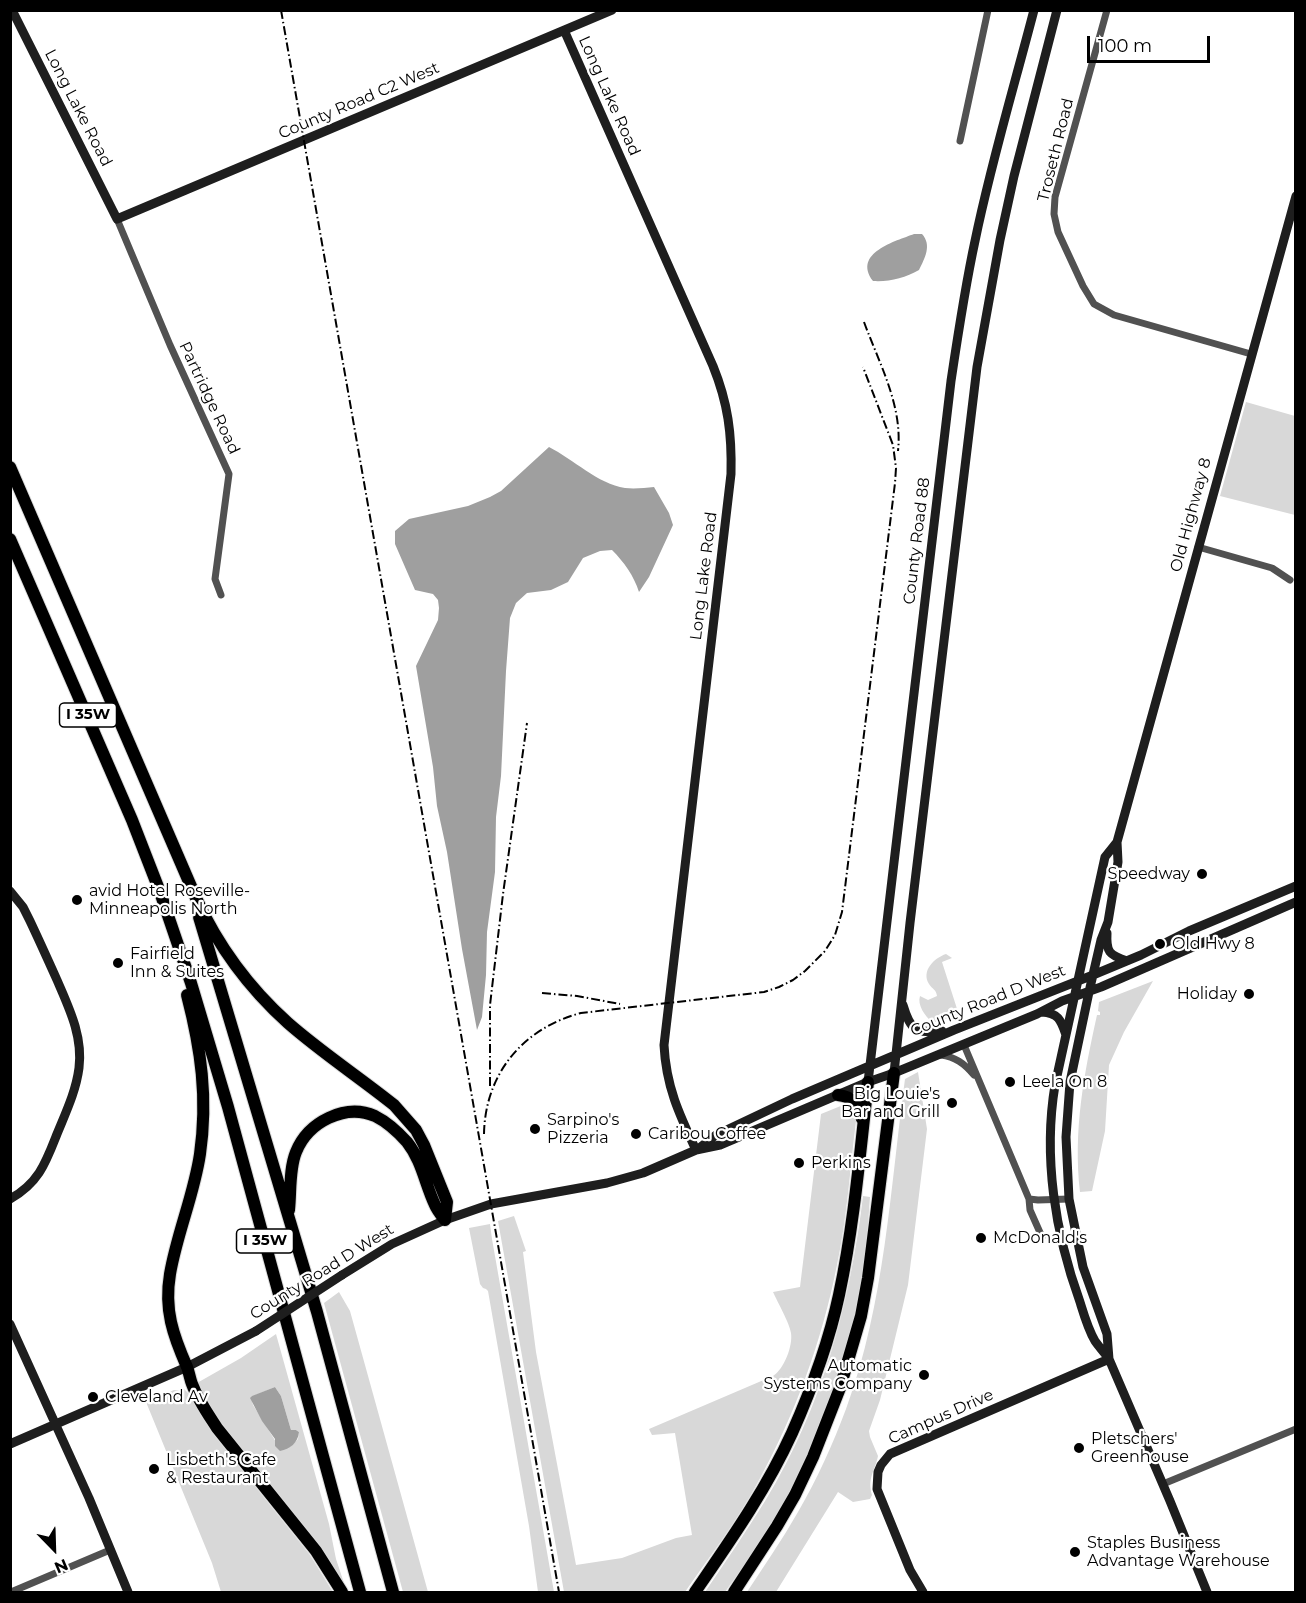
<!DOCTYPE html>
<style>
body{margin:0}
#map{position:relative;width:1306px;height:1603px;overflow:hidden;background:#fff;font-family:Montserrat,sans-serif}
canvas{display:block}
.frame{position:absolute;inset:0;border:12px solid #000;pointer-events:none}
.north{position:absolute;left:24px;top:1519px;width:60px;height:60px;-webkit-text-stroke:4px #fff;paint-order:stroke;rotate:157deg;font-size:16px;font-weight:700;line-height:24px;text-align:center;color:#000}
.north::after{content:'';display:block;margin:auto;width:21px;height:27px;background:#000;clip-path:polygon(50% 0,100% 100%,50% 72%,0 100%)}
.scale{position:absolute;left:1087px;top:36px;width:123px;height:27px;box-sizing:border-box;border:3px solid #000;border-top:0;padding-left:8px;font-size:18px;line-height:21px;white-space:nowrap;color:#000;-webkit-text-stroke:4px #fff;paint-order:stroke}
</style>
<div id="map">
<canvas width="1306" height="1603"></canvas>
<div class="frame"></div>
<div class="north">N</div>
<div class="scale">100 m</div>
</div>
<script>
const context = document.querySelector('canvas').getContext('2d');
context.lineJoin = 'round';
function paint(path, color) { context.fillStyle = color; context.fill(path, 'evenodd'); }
function trace(path, color, width, dash) { context.strokeStyle = color; context.lineWidth = width; context.lineCap = dash ? 'butt' : 'round'; context.setLineDash(dash || []); context.stroke(path); }
function write(font, color, halo, rows, align = 'center') {
  context.font = font + ' Montserrat,sans-serif'; context.lineWidth = 4.5; context.setLineDash([]); context.textBaseline = 'middle'; context.strokeStyle = halo; context.fillStyle = color; for (const [text, x, y, turn = 0] of rows) {
    context.save(); context.translate(x, y); context.rotate((+turn || 0) * Math.PI / 180); context.textAlign = isNaN(turn) ? turn : align; if (halo) context.strokeText(text, 0, 0); context.fillText(text, 0, 0); context.restore();
  }
}
paint(new Path2D(`
 M 1246,402 L 1295,416 L 1295,515 L 1220,496 Z
 M 946,954 L 952,958 L 942,962 L 959,1015 L 935,1022 L 932,1022 C 925,1016 917,1005 920,996 L 928,1000 L 937,996 C 936,989 933,990 929,984 C 921,971 934,958 946,954 Z
 M 1153,981 L 1124,1032 L 1109,1065 L 1105,1131 L 1092,1191 L 1080,1192 C 1073,1130 1084,1074 1097,1015 L 1100,1015 L 1100,1012 L 1098,1011 L 1099,1002 Z
 M 918,1072 L 927,1129 L 908,1285 L 880,1400 L 869,1431 L 870,1437 L 878,1456 C 875,1471 867,1478 872,1495 L 870,1499 L 853,1502 L 838,1492 L 776,1592 L 747,1592 C 764,1566 782,1540 798,1512 C 817,1479 833,1444 846,1409 C 885,1303 890,1190 905,1079 Z
 M 848,1103 L 857,1115 L 856,1121 C 850,1169 847,1218 837,1265 C 822,1341 795,1415 758,1482 C 737,1521 710,1556 685,1592 L 564,1592 L 498,1221 L 514,1216 L 526,1251 L 523,1252 L 536,1352 L 576,1565 L 622,1558 L 676,1538 L 692,1535 L 675,1433 L 652,1435 L 649,1429 L 773,1376 C 784,1369 793,1346 791,1333 C 790,1324 777,1301 773,1292 L 800,1287 L 821,1114 Z
 M 863,1196 L 870,1197 C 868,1223 867,1249 863,1274 C 850,1355 817,1446 776,1517 C 761,1543 742,1568 725,1592 L 705,1592 C 725,1562 746,1532 765,1501 C 822,1408 850,1304 863,1196 Z
 M 490,1224 L 492,1239 L 554,1592 L 538,1592 L 529,1526 L 488,1291 L 486,1289 L 483,1288 L 480,1284 L 469,1228 Z
 M 339,1292 L 350,1311 L 428,1592 L 403,1592 L 324,1303 Z
 M 276,1334 L 329,1524 L 336,1559 L 347,1592 L 217,1421 L 197,1383 L 241,1358 ZM 275,1387 L 281,1396 L 291,1430 L 296,1430 L 299,1432 L 298,1439 L 290,1447 L 276,1442 L 253,1405 L 251,1397 Z
 M 183,1388 C 198,1401 205,1423 218,1440 L 310,1555 L 333,1592 L 221,1592 L 212,1563 L 146,1402 L 174,1390 L 181,1391 Z`), '#d8d8d8');
paint(new Path2D(`
 M 914,234 L 922,234 C 932,245 925,258 919,270 C 905,278 889,282 873,281 C 852,253 896,241 914,234 Z
 M 549,447 C 573,459 598,484 625,488 C 634,489 645,488 654,487 L 669,513 L 673,525 L 649,577 L 639,592 C 634,576 624,562 612,550 L 600,551 L 583,558 L 568,582 L 551,590 L 527,593 L 516,603 L 510,618 L 506,671 L 501,776 L 496,817 L 495,872 L 487,932 L 486,975 L 482,1017 L 477,1030 L 462,949 L 447,852 L 437,806 L 433,767 L 416,666 L 438,620 L 439,608 L 438,600 L 433,594 L 415,590 L 395,544 L 395,531 L 409,519 L 468,506 L 490,497 L 501,491 Z
 M 275,1387 L 281,1396 L 291,1430 L 296,1430 L 299,1432 C 298,1443 290,1449 280,1451 L 275,1446 L 275,1439 L 262,1421 L 250,1398 L 252,1396 Z`), '#9f9f9f');
const highway = new Path2D(`
 M 10,467 L 196,898 C 218,946 249,988 288,1023 C 321,1052 359,1077 394,1105 L 416,1130 L 424,1145 L 447,1202 L 445,1220
 M 10,539 L 132,820 L 160,892 L 191,983 L 228,1107 L 360,1592
 M 199,917 L 317,1312 L 393,1592
 M 187,995 C 201,1049 208,1098 200,1154 C 194,1195 177,1233 170,1274 C 164,1310 173,1335 187,1367 C 189,1372 190,1379 192,1384 C 198,1400 208,1414 217,1428 L 316,1551 L 342,1592
 M 838,1095 C 856,1098 856,1103 862,1119
 M 289,1210 C 291,1192 289,1169 296,1152 C 308,1122 345,1103 375,1116 C 387,1122 398,1132 407,1142 C 422,1161 425,1184 435,1205 C 437,1210 441,1215 445,1220
 M 695,1592 C 730,1541 766,1490 792,1433 C 812,1388 829,1342 839,1295 C 854,1225 860,1153 868,1082
 M 734,1592 L 777,1526 L 795,1495 L 813,1457 L 840,1388 L 861,1316 L 868,1278 L 894,1073`);
trace(highway, '#dbdbdb', 14);
trace(new Path2D(`
 M 1107,10 L 1055,197 L 1054,214 L 1058,232 L 1083,286 L 1094,304 L 1114,315 L 1251,354
 M 960,141 L 988,10
 M 117,219 L 170,345 L 229,474 L 215,579 L 221,595
 M 1198,547 L 1272,568 L 1290,580
 M 964,1045 L 1029,1199 L 1038,1200 L 1069,1199
 M 941,1055 C 955,1057 964,1063 974,1075
 M 1029,1199 L 1030,1210 L 1042,1237
 M 1163,1484 L 1296,1429
 M 11,1592 L 110,1550`), '#515151', 7);
trace(new Path2D(`
 M 12,10 L 117,219 L 612,10
 M 564,30 L 713,366 C 728,403 732,434 731,474 L 664,1045 C 666,1086 679,1114 696,1150
 M 1117,842 L 1105,857 L 1055,1085 C 1043,1157 1055,1233 1080,1302 C 1084,1315 1088,1329 1095,1341 C 1099,1347 1105,1353 1109,1359 L 1170,1501 L 1207,1592
 M 10,891 L 23,907 L 30,921 C 39,940 48,960 57,980 C 69,1008 83,1036 79,1068 C 76,1091 66,1112 57,1134 C 46,1162 39,1183 10,1199
 M 1107,933 C 1106,952 1109,955 1127,961
 M 903,1005 C 911,1032 916,1033 942,1031
 M 1042,1012 C 1059,1013 1061,1021 1066,1035
 M 894,1073 L 910,923 L 977,367 L 1000,240 L 1014,176 L 1057,10
 M 868,1082 L 951,381 C 958,334 965,287 975,241 C 991,163 1014,87 1034,10
 M 698,1149 L 716,1135 L 792,1099 L 954,1030 L 1093,975 L 1141,955 L 1189,931 L 1296,886
 M 342,1275 L 392,1244 L 445,1220 L 491,1204 L 607,1183 L 643,1173 L 696,1150 L 720,1145 L 868,1082 L 894,1073 L 1037,1014 L 1062,1001 L 1101,987 L 1296,902
 M 10,1324 L 89,1498 L 128,1592
 M 1109,1359 L 1107,1334 L 1083,1267 L 1069,1199 L 1066,1137 L 1070,1082 L 1089,992 L 1101,940 L 1108,922 L 1118,862 L 1117,842 L 1296,196
 M 10,1444 L 187,1367 L 256,1331
 M 923,1592 L 910,1570 L 877,1489 L 878,1472 L 881,1465 L 890,1454 L 1109,1359`), '#1e1e1e', 9);
trace(highway, '#000', 12);
trace(new Path2D(`
 M 281,10 L 559,1592
 M 864,322 C 879,363 903,406 898,451
 M 542,993 L 577,996 L 620,1004
 M 490,1086 L 490,1005 L 503,894 L 527,723
 M 484,1134 C 485,1074 523,1028 581,1013 L 764,992 L 779,987 L 793,980 L 805,971 L 825,951 L 835,935 L 842,912 L 895,483 L 896,468 L 893,445 L 863,367`), '#000', 2, [9, 3, 1.5, 3]);
trace(new Path2D(`
 M 256,1331 L 342,1275`), '#1e1e1e', 9);
for (const [x, y, r, color] of [
 [1202,874,6,"#000"],
 [77,900,6,"#000"],
 [1160,944,6,"#000"],
 [118,963,6,"#000"],
 [1249,994,6,"#000"],
 [1010,1082,6,"#000"],
 [952,1103,6,"#000"],
 [535,1129,6,"#000"],
 [636,1134,6,"#000"],
 [799,1163,6,"#000"],
 [981,1238,6,"#000"],
 [924,1375,6,"#000"],
 [93,1397,6,"#000"],
 [1079,1448,6,"#000"],
 [154,1469,6,"#000"],
 [1075,1552,6,"#000"]
]) { const dot = new Path2D(); dot.arc(x, y, r, 0, 2 * Math.PI); context.fillStyle = color; context.fill(dot); trace(dot, '#fff', 2); }
for (const [x, y, w] of [
 [88,715,57],
 [265,1241,57]
]) { const box = new Path2D(); box.roundRect(x - w / 2, y - 12, w, 24, 4.5); context.fillStyle = '#fff'; context.fill(box); trace(box, '#000', 1.5); }
write('bold 15px', '#000', null, [
 ["I 35W",88,715],
 ["I 35W",265,1241]
]);
write('16px', '#000', '#fff', [
 ["Long Lake Road",609,96,66],
 ["County Road C2 West",359,101,-23],
 ["Long Lake Road",78,108,63],
 ["Troseth Road",1056,150,-76],
 ["Partridge Road",209,398,65],
 ["Old Highway 8",1191,515,-75],
 ["County Road 88",917,541,-83],
 ["Long Lake Road",704,576,-83],
 ["County Road D West",988,1001,-22],
 ["County Road D West",322,1272,-32],
 ["Campus Drive",941,1417,-24]
]);
write('16px', '#000', '#fff', [
 ["Speedway",1190,874,"right"],
 ["avid Hotel Roseville-",89,891],
 ["Minneapolis North",89,909],
 ["Old Hwy 8",1172,944],
 ["Fairfield",130,954],
 ["Inn & Suites",130,972],
 ["Holiday",1237,994,"right"],
 ["Leela On 8",1022,1082],
 ["Big Louie's",940,1094,"right"],
 ["Bar and Grill",940,1112,"right"],
 ["Sarpino's",547,1120],
 ["Pizzeria",547,1138],
 ["Caribou Coffee",648,1134],
 ["Perkins",811,1163],
 ["McDonald's",993,1238],
 ["Automatic",912,1366,"right"],
 ["Systems Company",912,1384,"right"],
 ["Cleveland Av",105,1397],
 ["Pletschers'",1091,1439],
 ["Greenhouse",1091,1457],
 ["Lisbeth's Cafe",166,1460],
 ["& Restaurant",166,1478],
 ["Staples Business",1087,1543],
 ["Advantage Warehouse",1087,1561]
], 'left');
</script>
